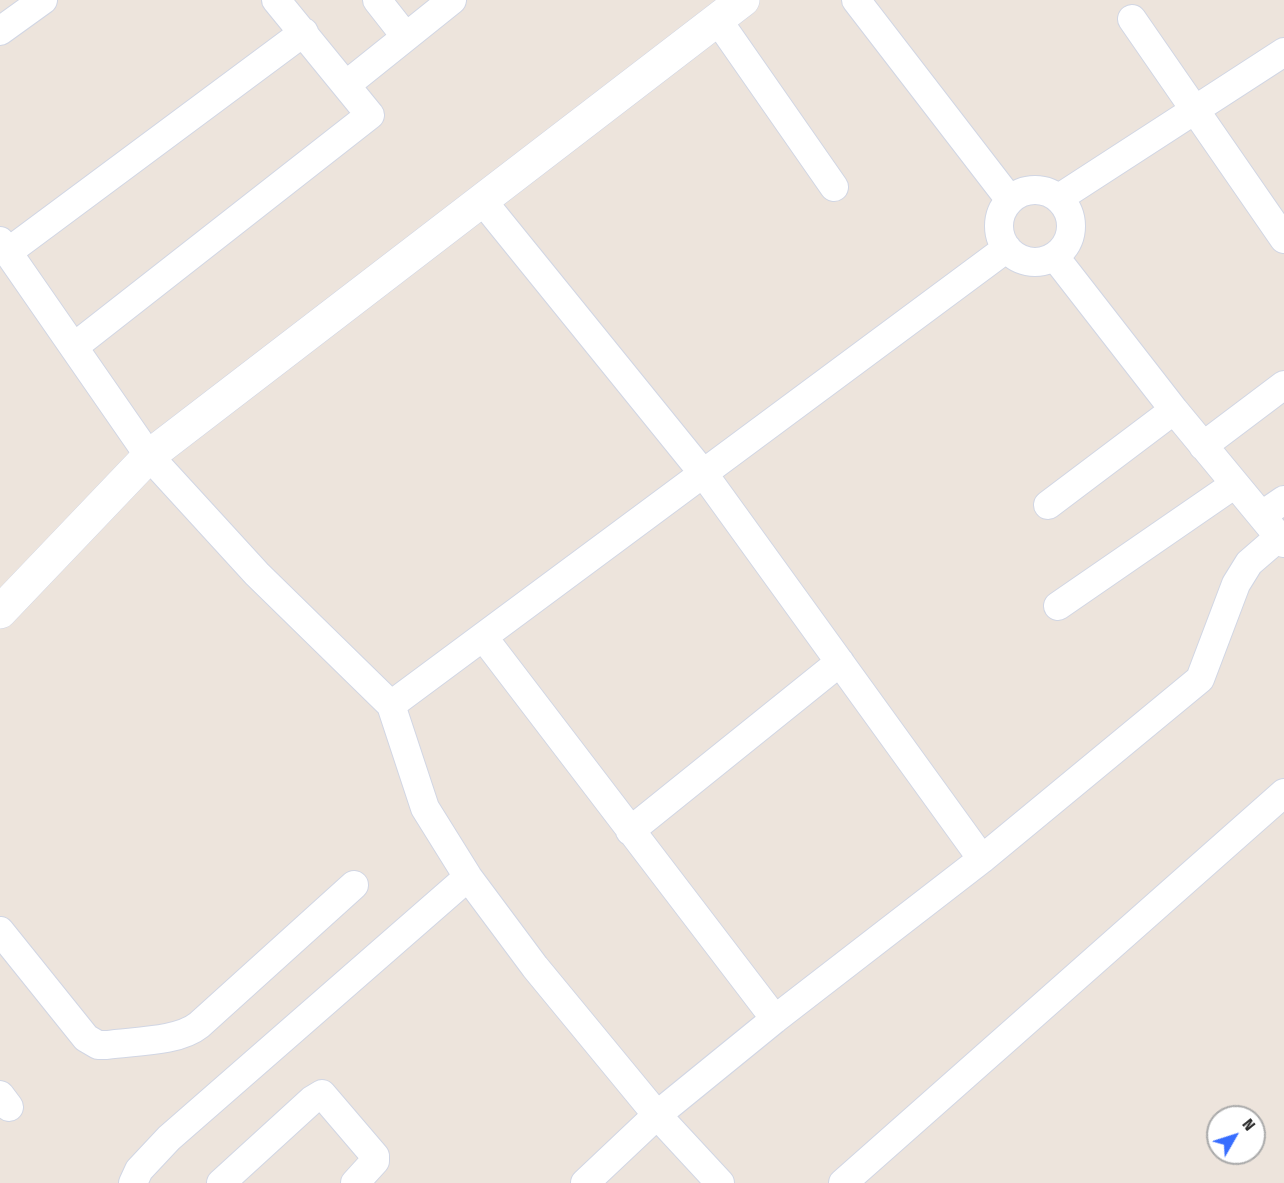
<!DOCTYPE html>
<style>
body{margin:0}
#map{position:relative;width:1284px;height:1183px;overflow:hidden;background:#ede4dc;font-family:"Fira Sans Condensed",sans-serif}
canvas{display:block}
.north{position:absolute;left:1206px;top:1105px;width:60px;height:60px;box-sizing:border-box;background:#fff;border:2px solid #aaa;border-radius:50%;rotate:51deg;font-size:16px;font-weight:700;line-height:24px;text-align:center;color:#2a2a2a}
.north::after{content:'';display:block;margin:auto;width:21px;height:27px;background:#376dff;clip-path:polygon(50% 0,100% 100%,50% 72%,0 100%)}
</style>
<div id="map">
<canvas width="1284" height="1183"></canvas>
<div class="north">N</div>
</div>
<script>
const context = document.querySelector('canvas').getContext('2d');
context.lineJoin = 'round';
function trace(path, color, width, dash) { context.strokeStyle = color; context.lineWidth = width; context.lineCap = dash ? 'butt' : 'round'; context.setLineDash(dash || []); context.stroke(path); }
const street = new Path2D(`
 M 377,0 L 406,37
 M 856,0 L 1010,200
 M 717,19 L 834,187
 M 1132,19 L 1284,239
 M 0,31 L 43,0
 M 346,85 L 452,0
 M999 226a36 36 0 1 1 72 0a36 36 0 1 1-72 0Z
 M 1059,198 L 1284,52
 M 481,199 L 703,473 L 982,859
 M 0,241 L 149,456 L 257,574 L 391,705 L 425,808 L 468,877 L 535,967 L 657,1115 L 720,1183
 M 8,252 L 304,32
 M 1055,257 L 1174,410 L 1284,543
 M 75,346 L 370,115 L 276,0
 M 1203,446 L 1284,385
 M 1048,505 L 1174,410
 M 1262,515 L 1284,500
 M 1058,606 L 1235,484
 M 484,638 L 775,1019
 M 391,705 L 1007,248
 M 630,831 L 840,662
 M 0,931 L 86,1038 L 98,1045 L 107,1045 C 134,1041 178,1042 199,1025 L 354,885
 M 0,1095 L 9,1107
 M 133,1183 L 139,1170 L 169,1138 L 468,877
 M 221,1183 L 312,1100 L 322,1094 L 375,1156 L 375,1161 L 355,1183
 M 585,1183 L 657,1115 L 775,1019 L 982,859 L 1200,679 L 1236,584 L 1249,563 L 1279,537
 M 843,1183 L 1284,793`);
const secondary = new Path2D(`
 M 0,612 L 149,456 L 743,0`);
trace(street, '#d1d6e4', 30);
trace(secondary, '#d1d6e4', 34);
trace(street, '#fff', 28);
trace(secondary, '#fff', 33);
</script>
